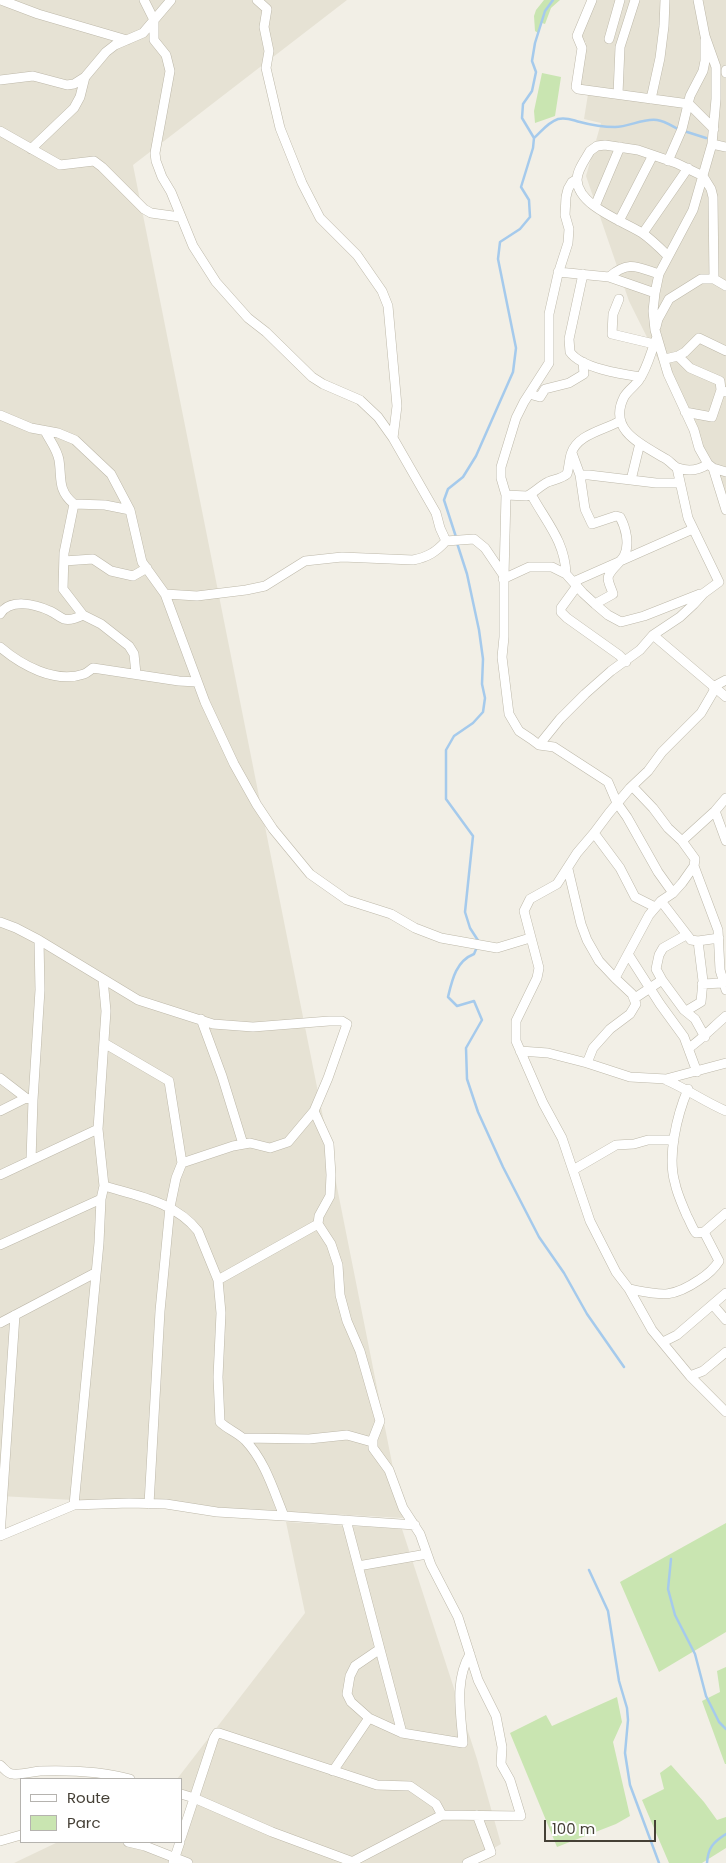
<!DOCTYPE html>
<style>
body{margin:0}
#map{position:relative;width:726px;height:1863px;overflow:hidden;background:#f2efe6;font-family:Poppins,sans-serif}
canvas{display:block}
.legend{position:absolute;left:20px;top:1778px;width:162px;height:65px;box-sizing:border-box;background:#fff;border:1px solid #b5b3af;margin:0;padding:6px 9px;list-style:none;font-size:15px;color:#454036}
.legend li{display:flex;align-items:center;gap:10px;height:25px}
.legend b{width:25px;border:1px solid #b5b3af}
.scale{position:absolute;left:544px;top:1820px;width:112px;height:22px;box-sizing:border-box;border:2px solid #454036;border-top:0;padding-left:6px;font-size:15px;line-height:18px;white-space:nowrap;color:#454036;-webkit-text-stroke:4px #fff;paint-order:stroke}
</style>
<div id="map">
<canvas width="726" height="1863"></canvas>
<ul class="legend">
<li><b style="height:6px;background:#fff"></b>Route</li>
<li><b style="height:14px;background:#c9e5b1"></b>Parc</li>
</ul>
<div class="scale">100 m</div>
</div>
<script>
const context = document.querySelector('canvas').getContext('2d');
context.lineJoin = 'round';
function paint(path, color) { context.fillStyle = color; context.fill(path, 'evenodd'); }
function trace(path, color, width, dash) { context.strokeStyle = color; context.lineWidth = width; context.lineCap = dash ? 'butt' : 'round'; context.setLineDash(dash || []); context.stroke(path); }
paint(new Path2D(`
 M 0,0 L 347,0 L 133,165 L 403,1518 L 0,1496 Z
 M 590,0 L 726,0 L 726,496 L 629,301 L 586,176 L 601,123 L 584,119 L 589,88 L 577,86 L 586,42 L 578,41 Z
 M 286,1522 L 402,1529 L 477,1759 L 501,1844 L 468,1863 L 14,1863 L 58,1842 L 140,1842 L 171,1854 L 192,1799 L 181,1794 L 181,1779 L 177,1779 L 305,1613 Z`), '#e6e2d4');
paint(new Path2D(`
 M 544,0 L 560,0 L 551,8 L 545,24 L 542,23 L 538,33 L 535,31 L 534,16 L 536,10 Z
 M 542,73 L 561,77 L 555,116 L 535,123 L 534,111 Z
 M 726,1523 L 726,1632 L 659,1672 L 620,1582 Z
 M 726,1667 L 726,1764 L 725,1764 L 702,1701 L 720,1692 L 717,1671 Z
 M 617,1697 L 622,1722 L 613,1742 L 630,1816 L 616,1824 L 557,1847 L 510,1733 L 546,1715 L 552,1726 Z
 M 671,1765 L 704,1802 L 717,1820 L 726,1817 L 726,1848 L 702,1863 L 669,1863 L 642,1800 L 664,1789 L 660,1773 Z`), '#c9e5b1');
trace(new Path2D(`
 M 684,131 L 706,138
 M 534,138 C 542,131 547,123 558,119 C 567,117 572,120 580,122 C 591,125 604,127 615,127 C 629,127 643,118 657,120 C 665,121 672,126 678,129
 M 456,537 L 444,500 L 448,489 L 463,477 L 476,456 L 513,372 L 516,348 L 498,259 L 500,242 L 520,229 L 530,217 L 529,200 L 521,187 L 533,148 L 534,138 L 522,118 L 523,104 L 532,91 L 536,72 L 532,61 L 535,43 L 545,11 L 553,0
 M 457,543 L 467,574 L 479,630 L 483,659 L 482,684 L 485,698 L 483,712 L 473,723 L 454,736 L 446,750 L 446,799 L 473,836 L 465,912 L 470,928 L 479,942
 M 477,947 L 474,954 C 456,961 452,980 448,997 L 457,1006 L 474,1001 L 482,1020 L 466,1048 L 467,1079 L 478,1112 L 503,1167 L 539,1237 L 564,1273 L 587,1314 L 624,1367
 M 671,1559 L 668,1589 L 675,1615 L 695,1654 L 706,1696 L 719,1722 L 726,1729
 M 589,1570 L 608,1611 L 619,1681 L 627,1708 L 628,1720 L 625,1753 L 630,1785 L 659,1863
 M 707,1863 C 708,1848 713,1842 726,1834`), '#a5caec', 2.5);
const minor = new Path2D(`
 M 1,0 L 38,14 L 127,40
 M 144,0 L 154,20 L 154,40 L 166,55 L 170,71 L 155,153 L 156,161 L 162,177 L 171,192 L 193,246 L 216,282 L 248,318 L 266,332 L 312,377 L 323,384 L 360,400 L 378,417 L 393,438 L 436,513 L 440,528 L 446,541 L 474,539 L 485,548 L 504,576 L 504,637 L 502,657 L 509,714 L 519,731 L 531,739 L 539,745 L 554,747 L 608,782 L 617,803 L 627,817 L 658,872 L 673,893
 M 257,0 L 267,9 L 264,27 L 269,51 L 266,68 L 280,128 L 302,183 L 320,218 L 357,255 L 382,291 L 388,306 L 397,406 L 393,438
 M 592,0 L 577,36 L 582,48 L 576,87 L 578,89 L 689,104 L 714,129
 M 698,0 L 705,36 L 716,67 L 716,99 L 712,144 L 693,210 L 659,274 L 655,293 L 653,311 L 655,330 L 668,374 L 694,430 L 699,448 L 708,464 L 713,468 L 726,472
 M 609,39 L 620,0
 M 726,73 L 726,70
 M 0,80 L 33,76 L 67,85 L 74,84 L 85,77 L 106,52 L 115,45 L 143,33 L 171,0
 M 618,94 L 620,47 L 635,0
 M 651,99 L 660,58 L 664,26 L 665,0
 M 0,131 L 60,165 L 94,161 L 102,167 L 144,209 L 151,213 L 180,217
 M 712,144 L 726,147
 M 31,149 L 74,108 L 80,97 L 85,77
 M 668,161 L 682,129 L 690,96 L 703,71 L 705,61 L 705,40
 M 595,206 L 620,147
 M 619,221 L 653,155
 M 643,233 L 688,168
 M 558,272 L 609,277 L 655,293
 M 583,274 L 569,339 L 570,352 C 581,368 621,374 641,377
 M 609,277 C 629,260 637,267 659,274
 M 714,279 L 726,286
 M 619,299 L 613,314 L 612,334 L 654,344
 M 656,327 L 658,319 L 669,299 L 701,279 L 714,279 L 713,197 L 711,189 L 703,176 L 676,163 L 638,150 L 605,145 L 597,146 L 590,151 C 585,160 577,170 577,180 C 578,206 623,221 642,233 C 651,239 660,248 668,256
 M 657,337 C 651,351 648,367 639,380 C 635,386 628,390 624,397 C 607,431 643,445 666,459 C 670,461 674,467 678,468 C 689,472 699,470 708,464
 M 678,356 L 690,368 L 720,381 L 721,390
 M 665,359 L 678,356 L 685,352 L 699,338 L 726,351
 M 529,394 L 540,397 L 545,389 L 569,383 L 584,374 L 583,362
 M 685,412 L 712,417 L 721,390 L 726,392
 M 0,415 L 31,428 L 58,433 L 75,440 L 111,474 L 130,510 L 142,562 L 165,594 L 205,702 L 234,764 L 257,805 L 273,829 L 310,874 L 347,900 L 391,914 L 415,928 L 441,938 L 497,948 L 530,938
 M 45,431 C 50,441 57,449 59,460 C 62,478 57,490 74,504 L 105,505 L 130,510
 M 572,453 L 580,475
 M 677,468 L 688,518 L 719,582 L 704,593 L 694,604 L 680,617 L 653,635 L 726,697
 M 713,468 L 726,510
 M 631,480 L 640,443
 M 531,494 C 546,522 565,541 566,574
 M 506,495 L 527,496 C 535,492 540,486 548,482 C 555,479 561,479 567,474 C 569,468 569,461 571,454 C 577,434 605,430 620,421
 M 74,504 L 64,553 L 63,589 L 83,615 L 101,624 L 129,646 L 134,654 L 136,674
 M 64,561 L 93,559 L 111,571 L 133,576 L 147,568
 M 504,576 L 506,495 L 501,478 L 501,467 L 516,418 L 524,402 L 549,363 L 549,314 L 558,274 L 568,243 L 569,229 L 565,215 L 566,197 L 568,189 L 572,182 L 577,179
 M 503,579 L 529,567 L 552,567 L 566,574 L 583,593 L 595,604 L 608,615 L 621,622 L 644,616 L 700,594
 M 573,582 L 693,529
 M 577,586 L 561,608 L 561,612 L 567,618 L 619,655 L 626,662
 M 165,594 L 197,596 L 246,590 L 265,586 L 305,561 L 342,557 L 413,560 C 428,557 436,552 446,541
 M 595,604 L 613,594 C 612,589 606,580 609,575 C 612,568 620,563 624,556 C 630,545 626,528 620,517 L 616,516 L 592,524 L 585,509 L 580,475 L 589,475 L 656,483 L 680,483
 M 0,614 C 10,598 35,604 50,611 C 55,613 59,617 64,619 C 70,621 77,618 83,615
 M 0,647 C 21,665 55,684 84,674 C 87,673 90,670 93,668 L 179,681 L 197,682
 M 713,687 L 726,680
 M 715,689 L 701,713 L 662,752 L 648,771 L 630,788 L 609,813 L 594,833 L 577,853 L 557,884 L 530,899 L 524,911 L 539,968 L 537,978 L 516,1021 L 516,1041 L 543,1103 L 562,1138 L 590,1221 L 616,1272 L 629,1289 L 652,1330 L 690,1376 L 726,1412
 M 539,745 L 560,719 L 585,694 L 611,671 L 640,650 L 653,635
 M 632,786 L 653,808 L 668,828 L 682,841
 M 715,811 L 726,841
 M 594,833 L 620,868 L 635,897 L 655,907
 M 694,866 L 718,930 L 720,970 L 726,990
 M 568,869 L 581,924 L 587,940 L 599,961 L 615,978
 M 661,901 L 691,940 L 698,941 L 719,938
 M 0,922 L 16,928 L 39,940 L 40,990 L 33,1100
 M 686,935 L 663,948 L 659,955 L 656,969 L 662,980 L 684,1010 L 695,1019 L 705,1037
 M 39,940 L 138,1000 L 213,1024 L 253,1027 L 329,1021 L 342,1021 L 347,1024 L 328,1078 L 314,1111 L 288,1142 L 270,1148 L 250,1143 L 233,1146 L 182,1163
 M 628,954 L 660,1004 L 684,1037 L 697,1072
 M 702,984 L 723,983
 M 635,998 L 662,980
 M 686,1011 L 701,1002 L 703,981 L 698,941
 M 201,1019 L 222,1076 L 243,1144
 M 104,1043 L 169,1081 L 182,1163 L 176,1178 L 170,1207 L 160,1311 L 149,1504
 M 689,1048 C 703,1038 713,1027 726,1016
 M 520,1051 L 548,1053 L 587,1063 L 630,1077 L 666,1079 L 726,1063
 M 587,1063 L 593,1048 L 610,1029 L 630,1014 L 636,1004 L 632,994 L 615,978 L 649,915 L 661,901 L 673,893 L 682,883 L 694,866 L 695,859 L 682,841 L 715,811 L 726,798
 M 0,1078 L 26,1098 L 33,1100 L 31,1160
 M 666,1080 C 687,1089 705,1102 726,1111
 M 688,1089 C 677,1115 667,1156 675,1183 C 677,1194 683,1206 687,1216 C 690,1221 692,1228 696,1233 L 704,1232 L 726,1213
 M 0,1111 L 26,1098
 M 98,1129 L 106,1011 L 103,979
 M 573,1170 L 616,1145 L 634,1144 L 648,1140 L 674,1140
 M 0,1175 L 98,1129 L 104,1186 C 138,1196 175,1202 198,1231 L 218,1280 L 221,1313 L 218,1377 L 220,1422 C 227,1429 238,1433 245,1440 C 265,1461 273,1489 284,1516 L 217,1512 L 166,1504 L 129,1503 L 74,1505
 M 0,1245 L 101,1199
 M 218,1280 L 318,1224
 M 629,1289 C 661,1295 671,1299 699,1280 C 707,1275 714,1269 719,1261 L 704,1232
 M 713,1305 L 726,1320
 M 0,1323 L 95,1273
 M 663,1342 L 677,1335 L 726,1293
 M 690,1376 L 703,1371 L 726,1352
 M 243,1438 L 309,1439 L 347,1435 L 372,1442
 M 284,1516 L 415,1525
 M 346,1520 L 402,1733
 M 0,1536 L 74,1505 L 99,1243 L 101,1199 L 104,1186
 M 0,1536 L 15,1315
 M 358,1566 L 427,1554
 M 380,1649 L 355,1666 L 350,1676 L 347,1694 L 351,1702 L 369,1718 L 402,1733 L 463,1743 C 461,1713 454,1681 470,1654
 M 0,1765 C 4,1768 7,1774 13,1774 C 21,1775 31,1772 40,1771 C 71,1770 100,1771 130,1779
 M 333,1771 L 369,1718
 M 181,1794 L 194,1798 L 272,1832 L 353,1862
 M 181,1838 L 214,1738 L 217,1733 L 219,1733 L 377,1785 L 410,1786 L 436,1804 L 442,1815 L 521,1816 L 510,1780 L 501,1764 L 502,1747 L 496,1716 L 478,1680 L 458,1617 L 431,1565 L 420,1534 L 403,1508 L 389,1470 L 373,1448 L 373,1439 L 380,1421 L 360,1351 L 347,1321 L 340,1295 L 338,1265 L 331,1244 L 318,1224 L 319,1216 L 330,1196 L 331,1175 L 329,1144 L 314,1111
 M 0,1841 L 21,1835
 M 128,1842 L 145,1846 L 188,1863
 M 173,1863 L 180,1842
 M 350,1863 L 442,1815
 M 467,1863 L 491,1852 L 477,1815`);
trace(minor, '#bdb8a9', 10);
trace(minor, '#fff', 9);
</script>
